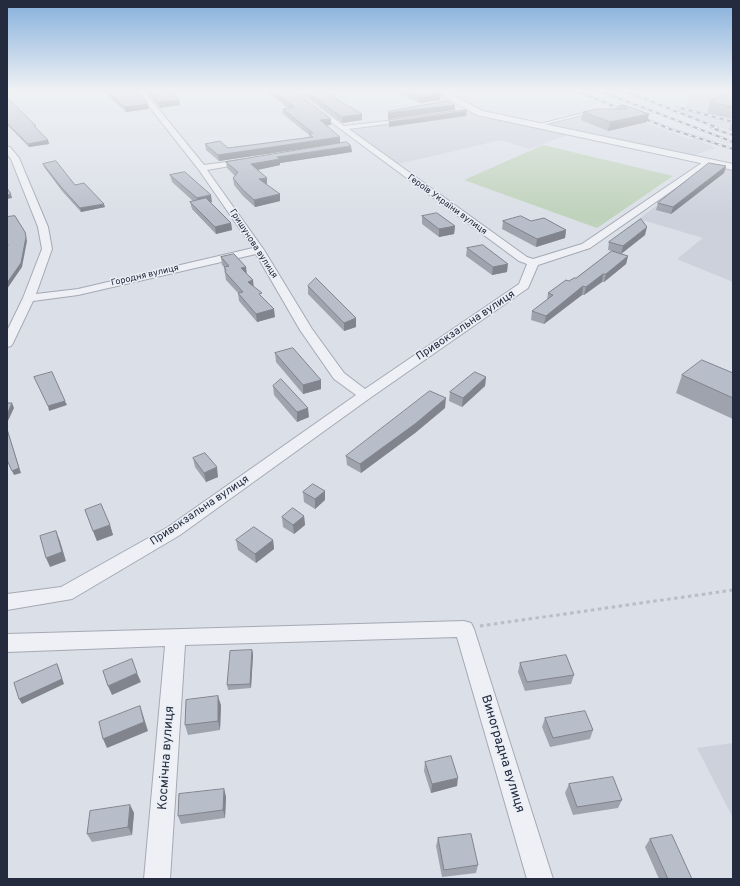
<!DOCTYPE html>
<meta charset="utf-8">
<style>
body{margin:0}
#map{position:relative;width:740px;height:886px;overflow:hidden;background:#dbdfe7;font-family:Overpass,sans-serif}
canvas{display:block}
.frame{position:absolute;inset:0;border:8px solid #242b3e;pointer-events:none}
</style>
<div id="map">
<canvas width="740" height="886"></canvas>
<div class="frame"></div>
</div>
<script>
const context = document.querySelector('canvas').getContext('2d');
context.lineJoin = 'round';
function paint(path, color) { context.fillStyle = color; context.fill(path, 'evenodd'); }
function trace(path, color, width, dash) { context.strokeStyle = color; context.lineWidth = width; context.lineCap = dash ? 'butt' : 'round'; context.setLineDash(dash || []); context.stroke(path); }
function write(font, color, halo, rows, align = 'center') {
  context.font = font + ' Overpass,sans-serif'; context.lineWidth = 3; context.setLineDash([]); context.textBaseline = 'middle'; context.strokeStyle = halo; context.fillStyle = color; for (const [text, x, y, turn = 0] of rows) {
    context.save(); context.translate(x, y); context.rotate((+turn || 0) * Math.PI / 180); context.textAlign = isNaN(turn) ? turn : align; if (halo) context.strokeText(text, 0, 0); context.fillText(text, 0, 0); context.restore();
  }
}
paint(new Path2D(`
 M 690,91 L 733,91 L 733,132 L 677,111 L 678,109 L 685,106 Z
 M 469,111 L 477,115 L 567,135 L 530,149 L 501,140 L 394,165 L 348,130 Z
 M 585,116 L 634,118 L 689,139 L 694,138 L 716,148 L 691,156 L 544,125 Z
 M 708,166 L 733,169 L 733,282 L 679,260 L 678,258 L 703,238 L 639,219 Z
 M 733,743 L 733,818 L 697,748 Z`), '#cdd1dc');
paint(new Path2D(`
 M 543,145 L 673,176 L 597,228 L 464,180 Z`), '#bfd2bb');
const service = new Path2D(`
 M 583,113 L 594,115 L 592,116 L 583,115 L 538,126 L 536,125 Z`);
const minor = new Path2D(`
 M 137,91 L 144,91 L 204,165 L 250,159 L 250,163 L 247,163 L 207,170 L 264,250 L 312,329 L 344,373 L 365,389 L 519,284 L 527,264 L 519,261 L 289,91 L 296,91 L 344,126 L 411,118 L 412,119 L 409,121 L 349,129 L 527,257 L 533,259 L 582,244 L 706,160 L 712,160 L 713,162 L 590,248 L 538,265 L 528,288 L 370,398 L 180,535 L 72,599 L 7,610 L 7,594 L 61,587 L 168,527 L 356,395 L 334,379 L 300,330 L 256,254 L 78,295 L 33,301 L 13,343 L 11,346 L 7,347 L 7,331 L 23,298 L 42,249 L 38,227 L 11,159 L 7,154 L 7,147 L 10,147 L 19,158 L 48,227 L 52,249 L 36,294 L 78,289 L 253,248 L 199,170 Z
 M 464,621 L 471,623 L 474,629 L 553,879 L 527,879 L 457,637 L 185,645 L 170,879 L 144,879 L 165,646 L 7,652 L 7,634 Z`);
const tertiary = new Path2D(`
 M 7,91 L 13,91 L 7,94 Z
 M 434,91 L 445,91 L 483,111 L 733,164 L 733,170 L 477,115 Z`);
trace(service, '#a4a9b4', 2);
trace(minor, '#a4a9b4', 2);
trace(tertiary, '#a4a9b4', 2);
trace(new Path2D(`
 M 579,91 L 621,108
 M 646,118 L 686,133 L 733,144`), '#b9bdc5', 1, [1.5, 1.5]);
trace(new Path2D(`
 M 480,626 L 733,590`), '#b9bdc5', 3, [3.5, 3.5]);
paint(service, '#eef0f5');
paint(minor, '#eef0f5');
paint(tertiary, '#eef0f5');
const rail = new Path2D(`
 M 576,91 L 670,129 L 733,149
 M 600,91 L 733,142
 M 625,91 L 718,128
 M 677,107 L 733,122
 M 711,128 L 733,135`);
trace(rail, '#737c92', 2);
trace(rail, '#eaeef5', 1.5, [4]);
paint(new Path2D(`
 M 103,91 L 138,91 L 149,109 L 126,112 Z
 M 146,91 L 178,91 L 178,93 L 173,94 L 180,105 L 160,108 Z
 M 266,91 L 294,91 L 331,119 L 331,125 L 326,125 L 340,143 L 219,161 L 206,150 L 205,144 L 228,148 L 309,137 L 309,135 L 283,114 L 283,109 L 288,108 Z
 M 299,91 L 325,91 L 335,98 L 362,120 L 342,123 Z
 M 392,91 L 434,91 L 441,94 L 440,100 L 420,103 Z
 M 733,92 L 733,131 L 729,130 L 733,119 L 707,113 L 710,102 L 711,102 L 712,100 Z
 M 7,97 L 48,140 L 49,144 L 29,147 L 7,125 Z
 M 623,105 L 649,114 L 647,122 L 608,131 L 581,120 L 583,112 L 618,109 L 619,106 Z
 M 352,152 L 280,163 L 280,165 L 258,170 L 267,178 L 267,185 L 280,201 L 255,207 L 243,196 L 234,185 L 233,178 L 235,176 L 227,168 L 226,162 Z
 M 43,164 L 75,185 L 105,207 L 81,212 L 62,191 L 44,167 Z
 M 726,166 L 724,173 L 671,214 L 656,210 L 658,203 Z
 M 170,175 L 212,202 L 210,203 L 231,223 L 232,230 L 216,234 L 192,209 L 190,202 L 193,201 L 172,182 Z
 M 422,216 L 455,226 L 454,234 L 439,237 L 422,224 Z
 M 503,221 L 531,221 L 566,230 L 565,238 L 536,247 L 502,229 Z
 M 645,235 L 621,254 L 628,256 L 626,264 L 604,282 L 602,282 L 584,295 L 582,295 L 544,324 L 531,320 L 532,311 L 547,300 L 548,293 L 569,281 L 576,278 L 612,251 L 608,250 L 609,242 Z
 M 467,248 L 507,272 L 492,275 L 466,256 Z
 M 221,257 L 247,275 L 253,280 L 253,286 L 262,297 L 275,317 L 257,322 L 239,301 L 238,293 L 226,280 L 224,267 L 222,265 Z
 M 308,286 L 356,327 L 344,331 L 308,294 Z
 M 275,353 L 321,380 L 321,389 L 303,394 L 276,362 Z
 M 733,373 L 733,419 L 676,393 L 682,375 Z
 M 486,377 L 485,386 L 462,407 L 449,401 L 450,392 Z
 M 273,386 L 309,417 L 297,422 L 274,395 Z
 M 445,408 L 415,433 L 361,473 L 347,465 L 346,456 Z
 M 193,458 L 218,477 L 206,482 L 195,467 Z
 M 325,491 L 325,500 L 315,509 L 304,502 L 303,492 Z
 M 85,510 L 110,525 L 113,535 L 97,541 Z
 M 304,516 L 305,525 L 294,534 L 283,527 L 282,517 Z
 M 236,540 L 273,540 L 274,549 L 256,563 L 238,550 Z
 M 252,650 L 253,655 L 251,688 L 228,690 L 227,685 Z
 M 520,663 L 574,675 L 571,684 L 525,691 L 518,672 Z
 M 221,705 L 220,730 L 188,735 L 185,725 Z
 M 545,718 L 593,730 L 590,739 L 550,747 L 542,727 Z
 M 425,762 L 457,786 L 431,793 L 424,771 Z
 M 569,784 L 622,800 L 618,808 L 573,815 L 565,793 Z
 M 224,789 L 226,797 L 225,818 L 181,824 L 178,816 Z
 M 130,805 L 134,813 L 132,835 L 92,842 L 87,834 Z
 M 438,838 L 478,865 L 476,873 L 442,877 L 436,846 Z
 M 650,839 L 692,879 L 659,879 L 645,847 Z`), '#9ea3ae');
paint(new Path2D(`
 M 168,91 L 178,91 L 178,93 L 168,94 Z
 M 441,94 L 440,100 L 420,103 L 420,97 Z
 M 179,100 L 180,105 L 160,108 L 159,102 Z
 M 148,104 L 149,109 L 126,112 L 125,107 Z
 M 455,105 L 455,110 L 388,119 L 388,113 Z
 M 467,111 L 466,116 L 389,127 L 389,122 Z
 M 362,114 L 362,120 L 342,123 L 342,117 Z
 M 649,114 L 647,122 L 608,131 L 610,122 Z
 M 331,119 L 331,125 L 320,126 L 320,120 Z
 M 340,137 L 340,143 L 219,161 L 218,155 Z
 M 48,140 L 49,144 L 29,147 L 28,144 Z
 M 351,146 L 352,152 L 280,163 L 280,165 L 252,171 L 251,164 L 277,157 Z
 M 726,166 L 724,173 L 671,214 L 673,207 Z
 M 267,178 L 267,184 L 260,186 L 259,179 Z
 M 11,194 L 12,198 L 7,199 L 7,195 Z
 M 280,194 L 280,201 L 255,207 L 254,200 Z
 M 211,195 L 212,202 L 198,205 L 197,198 Z
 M 104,204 L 105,207 L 81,212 L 80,208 Z
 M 231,223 L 232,230 L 216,234 L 215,227 Z
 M 455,226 L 454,234 L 439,237 L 439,229 Z
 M 647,227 L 645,235 L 621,254 L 623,246 Z
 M 566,230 L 565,238 L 536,247 L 537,239 Z
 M 25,232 L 27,241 L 22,267 L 7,289 L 7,283 Z
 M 628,256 L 626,264 L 604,282 L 606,274 Z
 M 508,264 L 507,272 L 492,275 L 493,267 Z
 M 246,267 L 247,275 L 241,268 Z
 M 603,274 L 602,282 L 584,295 L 586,287 Z
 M 253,280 L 254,289 L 248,282 Z
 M 583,286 L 582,295 L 544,324 L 546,316 Z
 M 274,309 L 275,317 L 257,322 L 256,314 Z
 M 356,318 L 356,327 L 344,331 L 344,323 Z
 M 486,377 L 485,386 L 462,407 L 463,398 Z
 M 321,380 L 321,389 L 303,394 L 303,385 Z
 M 446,398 L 445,408 L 415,433 L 361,473 L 360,464 Z
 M 65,401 L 67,405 L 49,411 L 48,406 Z
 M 12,403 L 14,408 L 7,423 L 7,415 Z
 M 308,408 L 309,417 L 297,422 L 297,412 Z
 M 7,429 L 21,473 L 14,475 L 12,471 Z
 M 217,467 L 218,477 L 206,482 L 204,473 Z
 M 325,491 L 325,500 L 315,509 L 315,499 Z
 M 304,516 L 305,525 L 294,534 L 293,525 Z
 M 110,525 L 113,535 L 97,541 L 93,531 Z
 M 56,531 L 60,541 L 66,561 L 50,567 L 46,558 Z
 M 273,540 L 274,549 L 256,563 L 255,554 Z
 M 252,650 L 253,655 L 251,688 L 250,684 Z
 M 57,664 L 59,669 L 64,684 L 22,704 L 19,699 Z
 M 137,673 L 141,682 L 112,695 L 108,686 Z
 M 218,696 L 221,705 L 220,730 L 218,721 Z
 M 140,706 L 143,715 L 148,731 L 107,748 L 103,739 Z
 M 458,778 L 457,786 L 431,793 L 432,784 Z
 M 224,789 L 226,797 L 225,818 L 223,810 Z
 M 130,805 L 134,813 L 132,835 L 128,827 Z`), '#81848d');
const building = new Path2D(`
 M 107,91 L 138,91 L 148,104 L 125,107 Z
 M 149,91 L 170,91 L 179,100 L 159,102 Z
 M 273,91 L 294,91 L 331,119 L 320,120 L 340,137 L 218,155 L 205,144 L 220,141 L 228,148 L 313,137 L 309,133 L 313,133 L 283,109 L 294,107 Z
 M 306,91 L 325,91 L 335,96 L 333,97 L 362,114 L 342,117 Z
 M 406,91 L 434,91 L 441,94 L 420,97 Z
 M 733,92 L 733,107 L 710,102 L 714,100 L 712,100 Z
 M 7,97 L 36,126 L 34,126 L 48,140 L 28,144 L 7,123 Z
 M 447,101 L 455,105 L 388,113 L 388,112 Z
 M 623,105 L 649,114 L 610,122 L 583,112 L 598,109 L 627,109 L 626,106 L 619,106 Z
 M 465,110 L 467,111 L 389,122 L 389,120 Z
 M 347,142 L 351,146 L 277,157 L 280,159 L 251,164 L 267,178 L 259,179 L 280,194 L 254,200 L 242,189 L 233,178 L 238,172 L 226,162 Z
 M 56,161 L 75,185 L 84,183 L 104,204 L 80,208 L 61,187 L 43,164 Z
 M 709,163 L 726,166 L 673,207 L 658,203 Z
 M 185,172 L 211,195 L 197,198 L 170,175 Z
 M 7,188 L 11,194 L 7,195 Z
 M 206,198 L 231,223 L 215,227 L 190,202 Z
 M 437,213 L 455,226 L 439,229 L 422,216 Z
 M 15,216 L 25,232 L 26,237 L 21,263 L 7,283 L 7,248 L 8,245 L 7,243 L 7,217 Z
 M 521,216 L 531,221 L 544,218 L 566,230 L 537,239 L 503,221 Z
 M 641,219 L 647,227 L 623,246 L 609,242 Z
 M 483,245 L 508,264 L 493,267 L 467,248 Z
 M 612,251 L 628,256 L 606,274 L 603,274 L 586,287 L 583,286 L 546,316 L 532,311 L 553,295 L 548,293 L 566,280 L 569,281 L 574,278 L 576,278 Z
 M 234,254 L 246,267 L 241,268 L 253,280 L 248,282 L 262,293 L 259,294 L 274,309 L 256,314 L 238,293 L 243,292 L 225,272 L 226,270 L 224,267 L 229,266 L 221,257 Z
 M 316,278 L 356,318 L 344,323 L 308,286 Z
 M 293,348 L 321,380 L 303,385 L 275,353 Z
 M 702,360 L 733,373 L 733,398 L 682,375 Z
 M 52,372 L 65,401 L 48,406 L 34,377 Z
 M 475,372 L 486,377 L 463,398 L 450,392 Z
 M 281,379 L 308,408 L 297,412 L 273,386 Z
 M 430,391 L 446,398 L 415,424 L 360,464 L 346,456 Z
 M 7,403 L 12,403 L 7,415 Z
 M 7,429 L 19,468 L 12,471 L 7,460 Z
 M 205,453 L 217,467 L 204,473 L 193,458 Z
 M 313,484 L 325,491 L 315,499 L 303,492 Z
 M 101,504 L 110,525 L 93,531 L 85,510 Z
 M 293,508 L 304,516 L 293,525 L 282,517 Z
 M 254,527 L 273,540 L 255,554 L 236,540 Z
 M 56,531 L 62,552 L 46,558 L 40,536 Z
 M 252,650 L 250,684 L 227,685 L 230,651 Z
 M 566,655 L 574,675 L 527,682 L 520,663 Z
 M 132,659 L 137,673 L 108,686 L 103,671 Z
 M 57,664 L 62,679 L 19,699 L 14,683 Z
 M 218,696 L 218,721 L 185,725 L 186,700 Z
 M 140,706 L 144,722 L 103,739 L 99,722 Z
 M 585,711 L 593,730 L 553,738 L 545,718 Z
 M 451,756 L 458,778 L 432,784 L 425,762 Z
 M 613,777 L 622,800 L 577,807 L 569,784 Z
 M 224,789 L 223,810 L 178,816 L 179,794 Z
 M 130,805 L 128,827 L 87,834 L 90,811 Z
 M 471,834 L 478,865 L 444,870 L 438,838 Z
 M 672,835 L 692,879 L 668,879 L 650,839 Z`);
paint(building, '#b8bdca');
trace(building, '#81848d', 1);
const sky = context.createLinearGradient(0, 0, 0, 215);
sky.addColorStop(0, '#85b0dc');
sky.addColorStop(0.42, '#eff1f4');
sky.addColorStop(1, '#eff1f400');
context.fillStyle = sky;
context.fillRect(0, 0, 740, 215);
write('9px', '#242b3e', '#eaeef5', [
 ["Героїв України вулиця",447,205,36],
 ["Гришунова вулиця",253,244,57],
 ["Городня вулиця",145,276,-13]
]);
write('11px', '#242b3e', '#eaeef5', [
 ["Привокзальна вулиця",466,326,-34],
 ["Привокзальна вулиця",200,511,-34]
]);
write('13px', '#242b3e', '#eaeef5', [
 ["Виноградна вулиця",502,754,73],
 ["Космічна вулиця",167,758,-86]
]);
</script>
